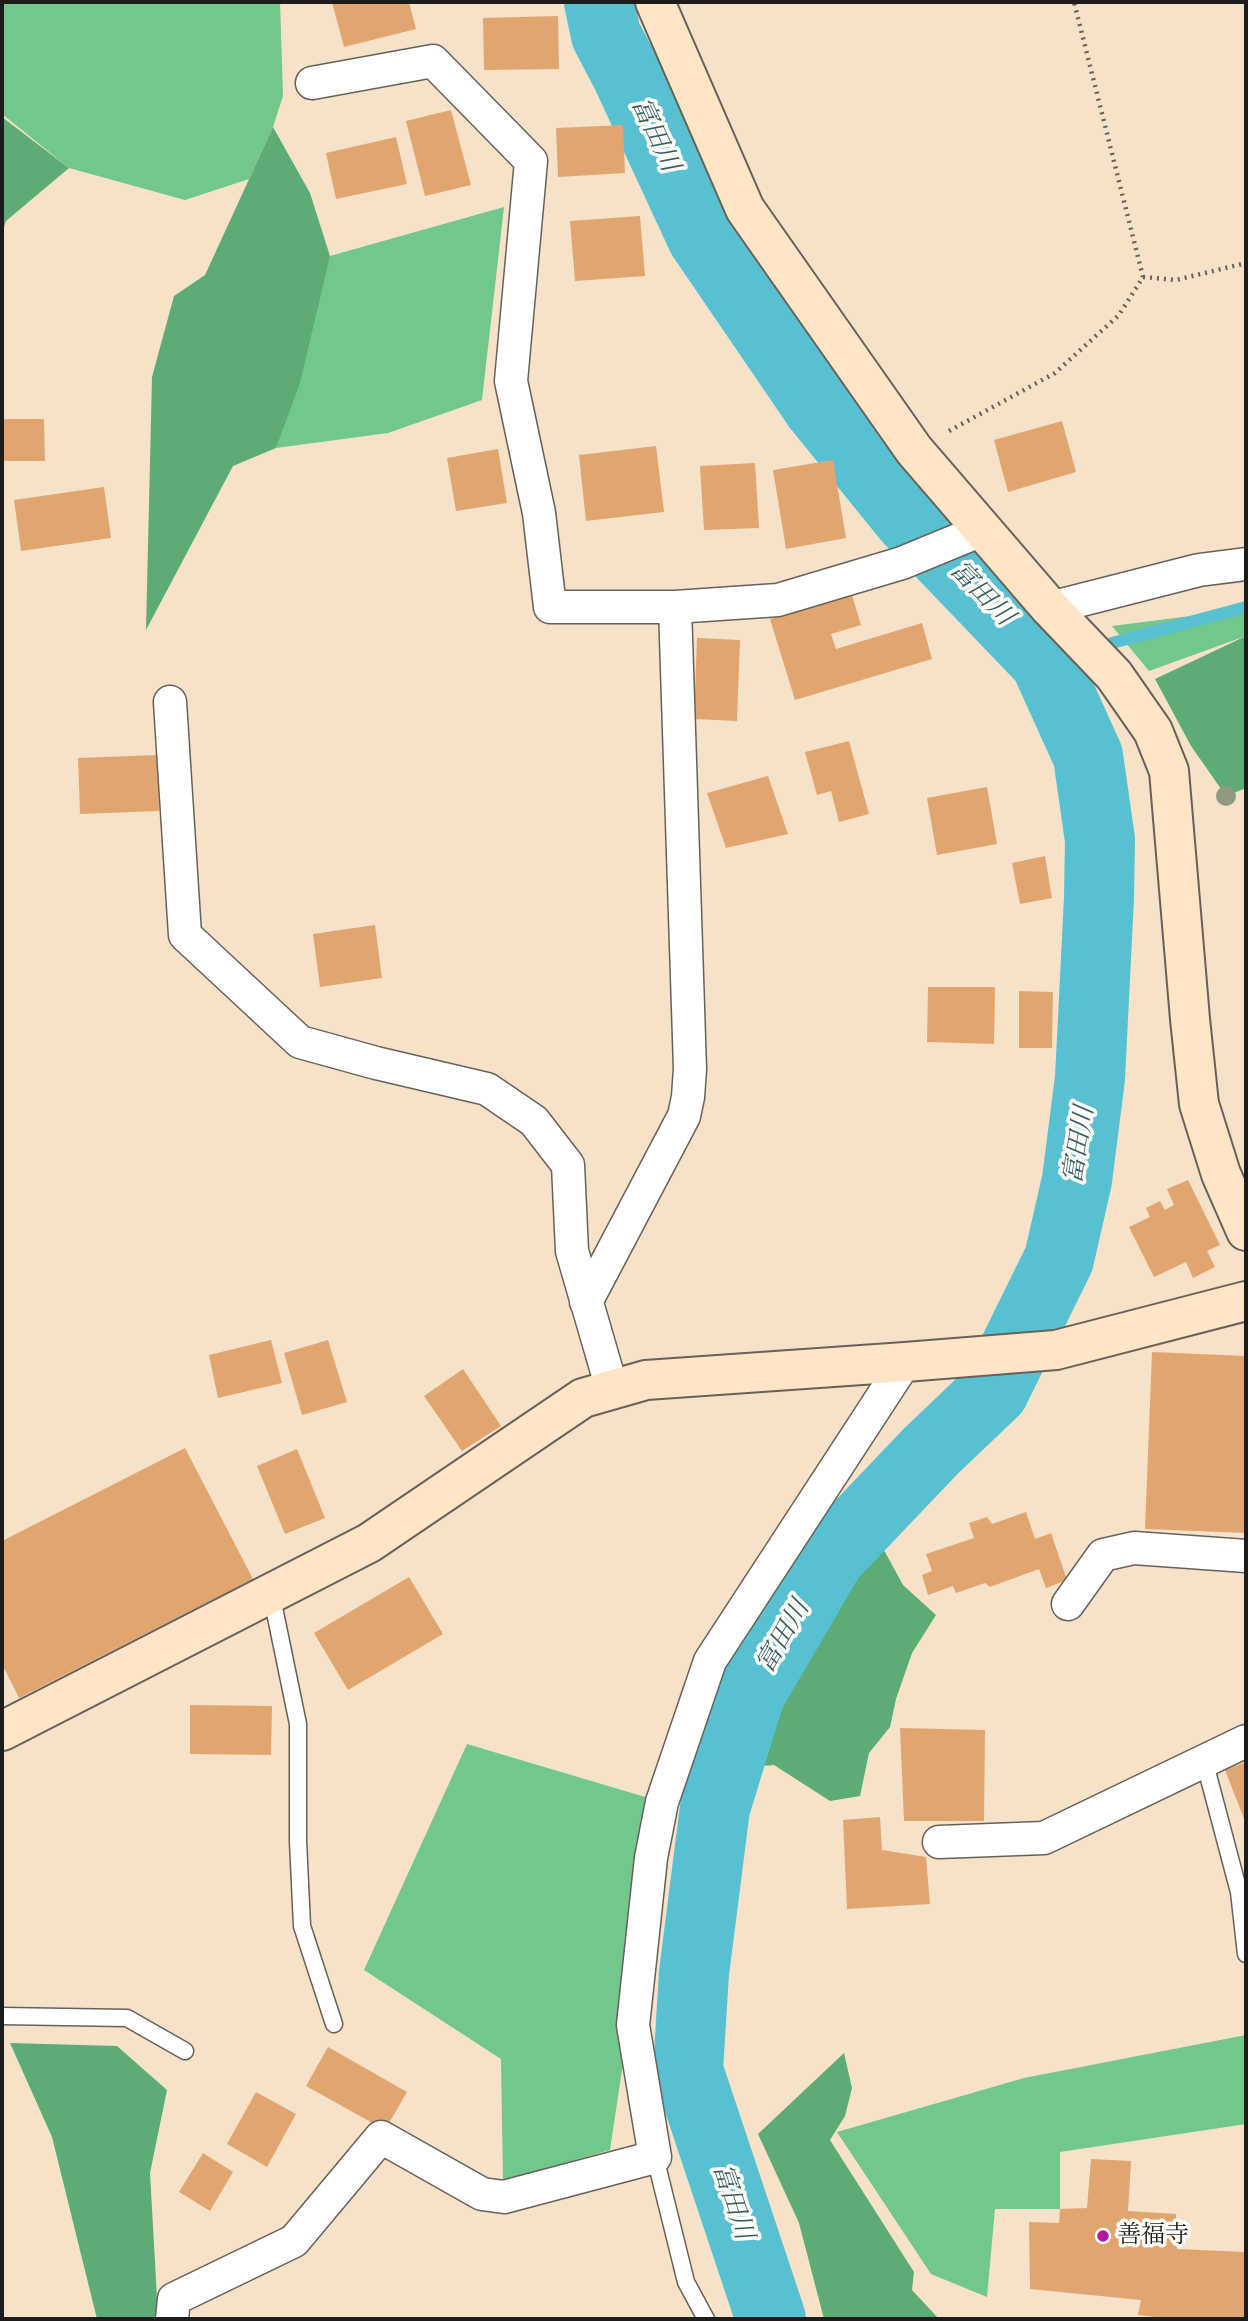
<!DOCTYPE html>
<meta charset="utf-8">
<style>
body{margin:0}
#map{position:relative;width:1248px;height:2321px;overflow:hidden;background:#f5e2c9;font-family:"IM FELL Great Primer",serif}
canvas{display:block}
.frame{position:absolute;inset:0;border:4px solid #1c1c1c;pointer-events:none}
</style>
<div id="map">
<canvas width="1248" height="2321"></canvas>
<div class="frame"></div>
</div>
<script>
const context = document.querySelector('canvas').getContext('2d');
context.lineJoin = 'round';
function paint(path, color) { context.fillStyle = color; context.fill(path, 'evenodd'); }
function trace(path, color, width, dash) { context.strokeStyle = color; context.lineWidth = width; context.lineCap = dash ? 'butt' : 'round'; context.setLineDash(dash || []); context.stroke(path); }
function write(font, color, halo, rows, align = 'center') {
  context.font = font + ' "IM FELL Great Primer","Noto Serif JP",serif'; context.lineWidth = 7; context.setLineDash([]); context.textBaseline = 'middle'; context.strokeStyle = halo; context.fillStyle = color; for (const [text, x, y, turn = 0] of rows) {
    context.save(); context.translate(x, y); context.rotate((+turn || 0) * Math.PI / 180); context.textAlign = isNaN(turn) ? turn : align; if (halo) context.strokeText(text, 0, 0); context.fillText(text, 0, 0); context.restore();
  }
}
paint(new Path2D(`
 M 2,2 L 280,2 L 283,96 L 273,127 L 249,179 L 185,200 L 69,168 L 2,114 Z
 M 504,207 L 482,400 L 388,433 L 276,448 L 330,256 Z
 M 1246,609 L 1246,636 L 1149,671 L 1112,626 Z
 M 467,1744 L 662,1802 L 610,2150 L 503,2181 L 501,2059 L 364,1970 Z
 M 1246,2035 L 1246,2124 L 1060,2152 L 1060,2209 L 995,2209 L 987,2297 L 931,2274 L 837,2132 L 1024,2078 Z`), '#72c78c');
paint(new Path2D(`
 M 2,117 L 69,168 L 6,221 L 2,234 Z
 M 273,127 L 310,193 L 330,256 L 300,383 L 276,448 L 233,466 L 146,630 L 152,377 L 174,296 L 205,275 Z
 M 1246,636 L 1246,788 L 1226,796 L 1191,746 L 1155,679 Z
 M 879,1541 L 903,1585 L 936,1615 L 912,1653 L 896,1699 L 890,1727 L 869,1753 L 860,1796 L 830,1801 L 774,1765 L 750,1767 L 775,1686 L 849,1552 Z
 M 10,2043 L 117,2046 L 167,2090 L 150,2173 L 158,2316 L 156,2319 L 97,2319 L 52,2137 Z
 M 844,2053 L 852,2088 L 845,2116 L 830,2140 L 914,2272 L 912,2290 L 939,2319 L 824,2319 L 799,2223 L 758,2134 Z`), '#5dac78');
trace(new Path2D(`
 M 1045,661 L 1246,607`), '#57c1d2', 12);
trace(new Path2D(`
 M 599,2 L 606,35 L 627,75 L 702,237 L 818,407 L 908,518 L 1045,661 L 1088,756 L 1100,840 L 1099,898 L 1090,1078 L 1077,1180 L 1059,1259 L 994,1391 L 931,1451 L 830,1557 L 750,1694 L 715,1808 L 694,1973 L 688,2070 L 771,2319`), '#57c1d2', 70);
paint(new Path2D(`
 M 332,2 L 409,2 L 416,29 L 344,47 Z
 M 558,16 L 559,69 L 484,70 L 483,18 Z
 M 451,110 L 471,185 L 425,196 L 406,121 Z
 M 623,125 L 625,173 L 558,177 L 556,128 Z
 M 396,137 L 407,184 L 336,199 L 326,153 Z
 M 640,216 L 645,276 L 575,281 L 570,221 Z
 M 2,419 L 44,419 L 45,461 L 2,461 Z
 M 1062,421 L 1076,472 L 1008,492 L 994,440 Z
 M 656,446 L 664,512 L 586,521 L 579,455 Z
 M 498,449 L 507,503 L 456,511 L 447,458 Z
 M 833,460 L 846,538 L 786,549 L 773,470 Z
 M 755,463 L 759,528 L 704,530 L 700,466 Z
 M 104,487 L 111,538 L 21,551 L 14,500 Z
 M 852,595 L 861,625 L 831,634 L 836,649 L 922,623 L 932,659 L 795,700 L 770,619 Z
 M 697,638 L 740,640 L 737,721 L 694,719 Z
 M 849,741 L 869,814 L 839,822 L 831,791 L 817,795 L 805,752 Z
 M 158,755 L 159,811 L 80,814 L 78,758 Z
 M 768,776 L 788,834 L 726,848 L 707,793 Z
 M 987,787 L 997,844 L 937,855 L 927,798 Z
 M 1045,856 L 1052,898 L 1020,904 L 1012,863 Z
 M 375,925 L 382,978 L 320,987 L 313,934 Z
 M 928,987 L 995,987 L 994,1044 L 927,1042 Z
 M 1019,991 L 1053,992 L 1052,1048 L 1019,1048 Z
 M 1188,1180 L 1220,1245 L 1207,1251 L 1215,1267 L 1193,1278 L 1186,1262 L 1154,1277 L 1129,1227 L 1150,1217 L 1146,1208 L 1160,1201 L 1165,1210 L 1174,1205 L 1167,1189 Z
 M 271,1340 L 282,1383 L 218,1398 L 209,1355 Z
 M 328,1340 L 347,1402 L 302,1415 L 284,1353 Z
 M 1152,1352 L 1246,1356 L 1246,1533 L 1145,1529 Z
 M 463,1369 L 501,1426 L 462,1451 L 424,1396 Z
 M 185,1448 L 253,1579 L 19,1698 L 2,1664 L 2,1541 Z
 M 297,1449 L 325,1518 L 285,1534 L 257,1466 Z
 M 1026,1512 L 1035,1539 L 1051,1533 L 1067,1580 L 1046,1588 L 1039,1569 L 990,1587 L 985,1583 L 956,1593 L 953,1586 L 928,1595 L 922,1575 L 932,1571 L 926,1554 L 974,1538 L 969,1523 L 987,1517 L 992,1524 Z
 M 409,1577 L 443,1634 L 348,1690 L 314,1633 Z
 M 190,1705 L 272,1706 L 271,1755 L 190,1754 Z
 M 900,1728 L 985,1730 L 984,1821 L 904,1821 Z
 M 1246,1762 L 1246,1824 L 1225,1770 Z
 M 880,1817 L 882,1850 L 926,1857 L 930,1904 L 847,1909 L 843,1820 Z
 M 328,2047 L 407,2092 L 385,2130 L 306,2086 Z
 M 256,2092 L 296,2114 L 267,2167 L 227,2144 Z
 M 203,2153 L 233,2172 L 210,2211 L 179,2192 Z
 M 1091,2159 L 1131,2161 L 1128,2211 L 1176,2214 L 1177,2249 L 1246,2252 L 1246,2319 L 1171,2319 L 1138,2315 L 1141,2300 L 1030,2289 L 1029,2222 L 1059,2223 L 1060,2209 L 1087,2208 Z`), '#e1a670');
const lane = new Path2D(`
 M 271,1593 L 298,1724 L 298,1841 L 302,1926 L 334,2024
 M 1204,1760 L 1239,1892 L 1246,1954
 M 2,2016 L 127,2018 L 185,2051
 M 655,2157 L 686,2282 L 706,2319`);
const street = new Path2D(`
 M 312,83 L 433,61 L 531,161 L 511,381 L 539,513 L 550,607 L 675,607 L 778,600 L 902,563 L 982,530
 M 1050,608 L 1199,570 L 1246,564
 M 170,702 L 185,935 L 300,1042 L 376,1063 L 487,1089 L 534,1121 L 568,1165 L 572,1251 L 612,1389
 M 586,1302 L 684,1116 L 688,1097 L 690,1069 L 675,607
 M 1068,1604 L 1103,1555 L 1134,1548 L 1246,1556
 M 939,1842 L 1044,1838 L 1246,1741
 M 172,2319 L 174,2299 L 294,2241 L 381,2137 L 482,2194 L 504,2197 L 655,2157 L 633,2025 L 651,1858 L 662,1802 L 710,1661 L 905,1362`);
const secondary = new Path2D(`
 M 655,2 L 745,209 L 914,450 L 1050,608 L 1114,675 L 1153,731 L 1169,771 L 1190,1019 L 1199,1104 L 1221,1174 L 1246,1231
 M 2,1731 L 369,1543 L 583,1398 L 646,1380 L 905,1362 L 1056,1350 L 1246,1301`);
trace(lane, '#686159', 19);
trace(street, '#686159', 35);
trace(secondary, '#686159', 42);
trace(new Path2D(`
 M 1143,277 L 1176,280 L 1246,263
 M 949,431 L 1055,373 L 1119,315 L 1143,277 L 1074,2`), '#686159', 4.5, [2, 5]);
trace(lane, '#fff', 16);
trace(street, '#fff', 32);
trace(secondary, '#ffe4c6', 38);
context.fillStyle = '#909a83';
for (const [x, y] of [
 [1226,796]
]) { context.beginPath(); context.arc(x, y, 10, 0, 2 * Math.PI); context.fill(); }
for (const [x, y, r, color] of [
 [1103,2236,7,"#b5179e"]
]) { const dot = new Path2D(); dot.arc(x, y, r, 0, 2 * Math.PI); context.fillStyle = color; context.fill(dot); trace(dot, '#fdfcf7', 2.5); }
write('24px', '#1c1c1c', '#fdfcf7', [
 ["善福寺",1117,2236]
], 'left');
write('italic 26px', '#345e65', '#fdfcf7', [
 ["富田川",654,135,65],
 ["富田川",981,594,46],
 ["富田川",1080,1145,-81],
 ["富田川",784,1637,-60],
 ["富田川",732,2202,72]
]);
</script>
